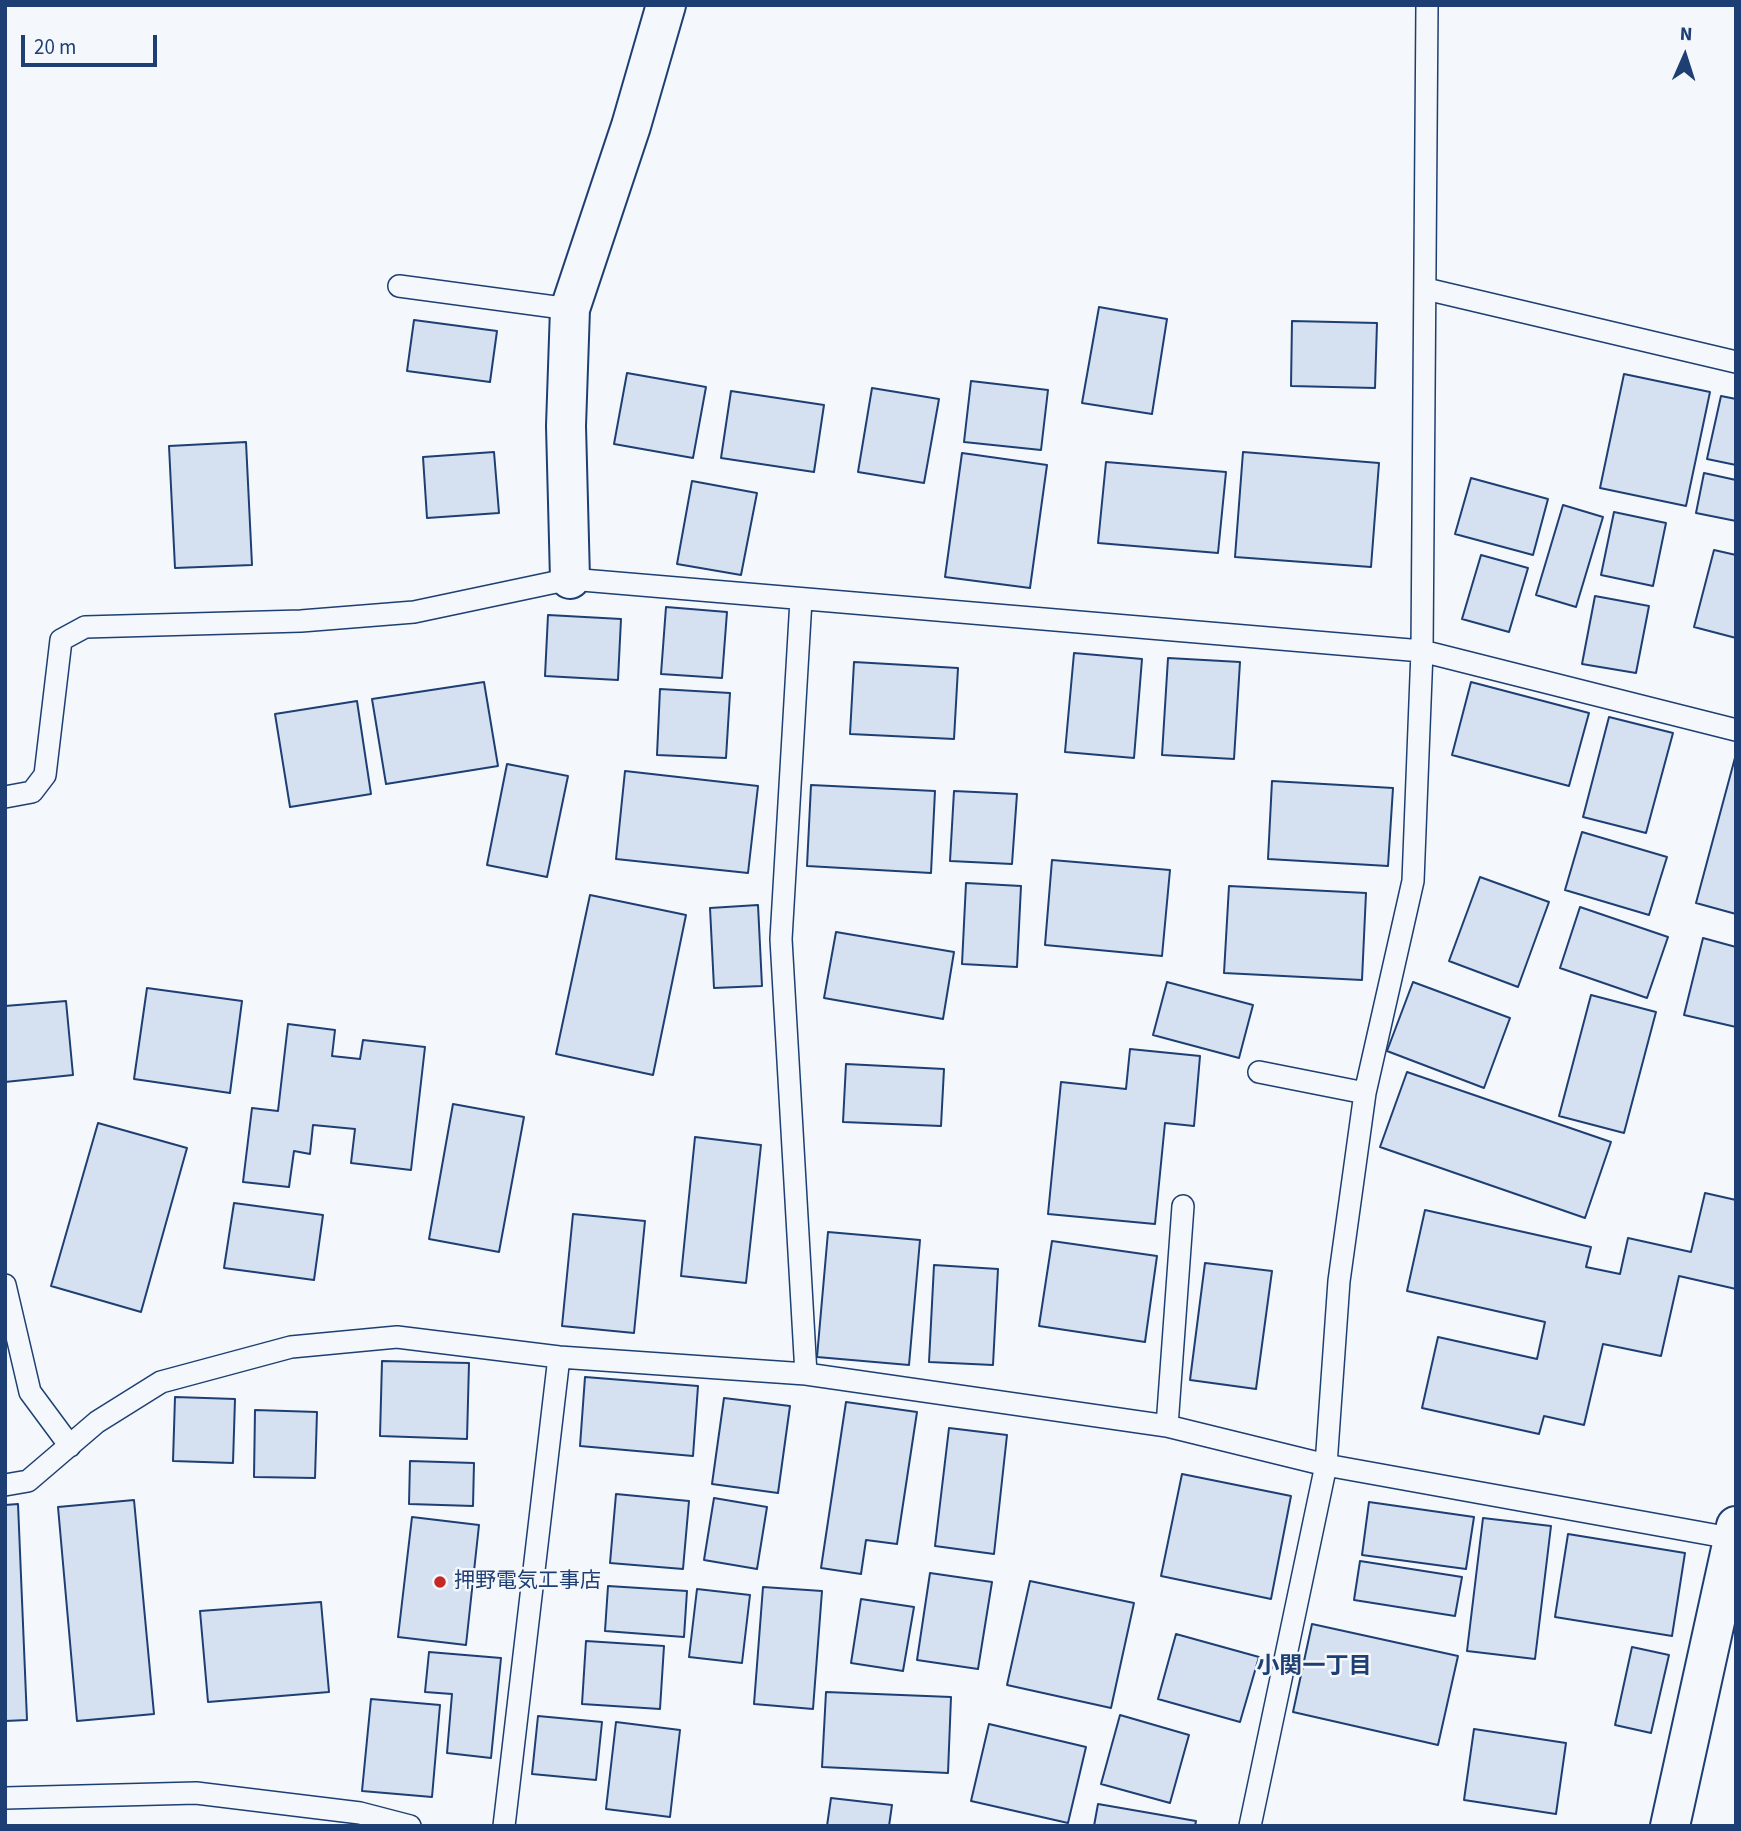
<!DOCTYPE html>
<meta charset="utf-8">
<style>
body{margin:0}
#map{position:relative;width:1741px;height:1831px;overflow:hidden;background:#f4f7fb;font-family:"Source Sans 3",sans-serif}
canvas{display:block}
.frame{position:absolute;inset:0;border:7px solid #1d3f73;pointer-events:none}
.north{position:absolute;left:1650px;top:21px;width:70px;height:70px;-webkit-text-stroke:5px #f4f7fb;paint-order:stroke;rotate:3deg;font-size:19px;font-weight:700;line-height:28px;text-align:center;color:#1d3f73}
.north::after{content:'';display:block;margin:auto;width:24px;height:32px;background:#1d3f73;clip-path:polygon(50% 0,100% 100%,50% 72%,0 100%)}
.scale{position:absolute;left:21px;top:35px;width:136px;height:32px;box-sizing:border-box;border:4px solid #1d3f73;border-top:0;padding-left:9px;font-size:21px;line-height:24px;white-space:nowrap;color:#1d3f73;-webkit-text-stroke:5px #f4f7fb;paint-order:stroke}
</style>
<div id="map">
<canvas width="1741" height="1831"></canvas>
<div class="frame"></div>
<div class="north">N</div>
<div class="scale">20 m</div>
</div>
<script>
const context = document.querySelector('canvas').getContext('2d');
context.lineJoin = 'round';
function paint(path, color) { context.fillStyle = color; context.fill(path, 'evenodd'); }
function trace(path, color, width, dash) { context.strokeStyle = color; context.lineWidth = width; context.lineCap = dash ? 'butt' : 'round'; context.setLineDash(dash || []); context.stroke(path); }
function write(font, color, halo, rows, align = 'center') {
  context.font = font + ' "Source Sans 3","Noto Sans JP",sans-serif'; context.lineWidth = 5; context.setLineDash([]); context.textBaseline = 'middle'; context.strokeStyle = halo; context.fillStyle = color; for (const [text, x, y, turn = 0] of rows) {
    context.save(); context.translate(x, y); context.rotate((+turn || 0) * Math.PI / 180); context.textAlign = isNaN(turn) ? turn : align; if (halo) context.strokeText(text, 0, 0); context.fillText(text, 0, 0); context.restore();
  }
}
const building = new Path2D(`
 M 1099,307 L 1167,319 L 1152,414 L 1082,403 Z
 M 414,320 L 497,331 L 490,382 L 407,371 Z
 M 1292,321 L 1377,323 L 1375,388 L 1291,386 Z
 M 627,373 L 706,387 L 693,458 L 614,444 Z
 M 1624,374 L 1710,392 L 1686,506 L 1600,488 Z
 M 971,381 L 1048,390 L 1041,450 L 964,442 Z
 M 872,388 L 939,399 L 924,483 L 858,472 Z
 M 731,391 L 824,405 L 814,472 L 721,458 Z
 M 1721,396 L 1736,399 L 1736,465 L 1707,459 Z
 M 246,442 L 252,565 L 175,568 L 169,446 Z
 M 494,452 L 499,513 L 427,518 L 423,457 Z
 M 1243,452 L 1379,463 L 1371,567 L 1235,557 Z
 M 962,453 L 1047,465 L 1030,588 L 945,577 Z
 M 1106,462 L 1226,472 L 1218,553 L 1098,543 Z
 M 1704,473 L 1736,480 L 1736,521 L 1696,513 Z
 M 1471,478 L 1548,499 L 1533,555 L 1455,534 Z
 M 692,481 L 757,493 L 741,575 L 677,564 Z
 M 1563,505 L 1603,517 L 1576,607 L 1536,595 Z
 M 1614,512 L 1666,523 L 1653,586 L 1601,575 Z
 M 1714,550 L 1736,555 L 1736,638 L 1694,627 Z
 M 1481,555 L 1528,568 L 1509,632 L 1462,619 Z
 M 1595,596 L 1649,606 L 1636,673 L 1582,664 Z
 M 666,607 L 727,612 L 722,678 L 661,674 Z
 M 548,615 L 621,619 L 618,680 L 545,676 Z
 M 1074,653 L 1142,659 L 1134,758 L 1065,752 Z
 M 1168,658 L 1240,662 L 1234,759 L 1162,755 Z
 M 854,662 L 958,668 L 954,739 L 850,734 Z
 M 484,682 L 498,766 L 386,784 L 372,699 Z
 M 1471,682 L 1589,713 L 1569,786 L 1452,755 Z
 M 660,689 L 730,693 L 726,758 L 657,755 Z
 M 357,701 L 371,794 L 290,807 L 275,714 Z
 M 1609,717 L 1673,733 L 1646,833 L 1583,817 Z
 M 1736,754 L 1736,914 L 1696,903 Z
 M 507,764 L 568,776 L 547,877 L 487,865 Z
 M 625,771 L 758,786 L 748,873 L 616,859 Z
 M 1272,781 L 1393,788 L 1388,866 L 1268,859 Z
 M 811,785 L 935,791 L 931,873 L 807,866 Z
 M 954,791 L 1017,794 L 1012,864 L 950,861 Z
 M 1582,832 L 1667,857 L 1649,915 L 1565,890 Z
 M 1052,860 L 1170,870 L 1162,956 L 1045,945 Z
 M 1480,877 L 1549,902 L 1518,987 L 1449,961 Z
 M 966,883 L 1021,886 L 1017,967 L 962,964 Z
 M 1229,886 L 1366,893 L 1362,980 L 1224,973 Z
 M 590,895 L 686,915 L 653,1075 L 556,1054 Z
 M 758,905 L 762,986 L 714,988 L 710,908 Z
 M 1580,907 L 1668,937 L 1647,998 L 1560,968 Z
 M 836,932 L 954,952 L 943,1019 L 824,998 Z
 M 1703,938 L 1736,947 L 1736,1027 L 1684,1015 Z
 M 1167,982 L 1253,1005 L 1239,1058 L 1153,1035 Z
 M 1413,982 L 1510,1018 L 1484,1088 L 1387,1051 Z
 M 147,988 L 242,1001 L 230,1093 L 134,1079 Z
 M 1591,995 L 1656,1012 L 1624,1133 L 1559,1116 Z
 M 66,1001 L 73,1075 L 5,1082 L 5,1006 Z
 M 288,1024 L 335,1030 L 332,1056 L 360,1059 L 363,1040 L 425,1047 L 411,1170 L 351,1163 L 355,1129 L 313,1125 L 310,1154 L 294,1151 L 289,1187 L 243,1182 L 252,1108 L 278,1111 Z
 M 1130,1049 L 1200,1056 L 1194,1126 L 1165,1123 L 1155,1224 L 1048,1214 L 1061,1082 L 1126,1089 Z
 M 846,1064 L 944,1069 L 941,1126 L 843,1122 Z
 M 1407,1072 L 1611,1142 L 1585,1218 L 1380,1147 Z
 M 453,1104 L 524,1117 L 499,1252 L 429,1239 Z
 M 98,1123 L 187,1148 L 141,1312 L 51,1286 Z
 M 695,1137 L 761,1145 L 746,1283 L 681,1276 Z
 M 1705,1193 L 1736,1200 L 1736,1289 L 1679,1276 L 1661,1356 L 1603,1344 L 1584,1425 L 1544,1416 L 1539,1434 L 1422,1408 L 1438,1337 L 1537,1359 L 1545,1322 L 1407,1291 L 1425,1210 L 1591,1247 L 1586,1267 L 1620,1274 L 1628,1238 L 1691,1252 Z
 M 234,1203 L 323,1215 L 314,1280 L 224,1268 Z
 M 573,1214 L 645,1221 L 634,1333 L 562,1326 Z
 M 828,1232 L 920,1240 L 909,1365 L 817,1357 Z
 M 1052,1241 L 1157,1256 L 1145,1342 L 1039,1326 Z
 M 1205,1263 L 1272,1271 L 1256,1389 L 1190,1380 Z
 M 934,1265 L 998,1269 L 993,1365 L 929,1362 Z
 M 382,1361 L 469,1363 L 467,1439 L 380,1436 Z
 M 585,1377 L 698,1386 L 693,1456 L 580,1446 Z
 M 175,1397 L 235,1399 L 233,1463 L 173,1461 Z
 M 724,1398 L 790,1406 L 778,1493 L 712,1484 Z
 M 846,1402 L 917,1412 L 897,1544 L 866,1540 L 861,1574 L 821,1568 Z
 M 255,1410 L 317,1412 L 315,1478 L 254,1477 Z
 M 949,1428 L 1007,1435 L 994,1554 L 935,1546 Z
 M 410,1461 L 474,1463 L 473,1506 L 409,1504 Z
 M 1182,1474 L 1291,1496 L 1271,1599 L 1161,1576 Z
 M 616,1494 L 689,1501 L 683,1569 L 610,1563 Z
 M 714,1498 L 767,1507 L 757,1569 L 704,1560 Z
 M 134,1500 L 154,1714 L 77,1721 L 58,1507 Z
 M 1369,1502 L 1474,1517 L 1466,1569 L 1362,1555 Z
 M 18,1504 L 27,1720 L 5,1721 L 5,1505 Z
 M 412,1517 L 479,1525 L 466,1645 L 398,1637 Z
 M 1483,1518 L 1551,1526 L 1535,1659 L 1467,1651 Z
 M 1568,1534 L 1685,1553 L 1672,1636 L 1555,1617 Z
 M 1360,1561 L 1462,1577 L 1455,1616 L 1354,1600 Z
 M 930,1573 L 992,1582 L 978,1669 L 917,1660 Z
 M 1030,1581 L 1134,1603 L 1111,1708 L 1007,1685 Z
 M 608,1586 L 687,1591 L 684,1637 L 605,1631 Z
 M 763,1587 L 822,1591 L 813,1709 L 754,1704 Z
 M 697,1589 L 750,1595 L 742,1663 L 689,1657 Z
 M 861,1599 L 914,1607 L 903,1671 L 851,1663 Z
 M 321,1602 L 329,1692 L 208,1702 L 200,1611 Z
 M 1312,1624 L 1458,1656 L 1438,1745 L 1293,1712 Z
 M 1176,1634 L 1259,1657 L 1240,1722 L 1158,1699 Z
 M 586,1641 L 664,1646 L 660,1709 L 582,1704 Z
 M 1632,1647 L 1669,1655 L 1651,1733 L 1615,1725 Z
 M 429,1652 L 501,1658 L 491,1758 L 447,1753 L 452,1694 L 425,1692 Z
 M 826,1692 L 951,1697 L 948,1773 L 822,1767 Z
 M 371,1699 L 440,1705 L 432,1797 L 362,1791 Z
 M 1120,1715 L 1189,1735 L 1170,1803 L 1101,1784 Z
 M 538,1716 L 602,1722 L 596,1780 L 532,1774 Z
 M 616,1722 L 680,1730 L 670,1817 L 606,1809 Z
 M 989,1724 L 1086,1747 L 1068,1823 L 971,1801 Z
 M 1474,1729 L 1566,1743 L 1556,1814 L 1464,1800 Z
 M 831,1798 L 892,1805 L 889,1826 L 827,1826 Z
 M 1098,1804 L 1196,1821 L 1195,1826 L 1094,1826 Z`);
paint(building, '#d5e0f0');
trace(building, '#1d3f73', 2);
const lane = new Path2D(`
 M 399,286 L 570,309
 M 1426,289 L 1736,362
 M 801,600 L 781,939 L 806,1374
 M 5,797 L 32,792 L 45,775 L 61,640 L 85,627 L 301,621 L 414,612 L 570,579 L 1422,651 L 1736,730
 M 1259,1072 L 1365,1093
 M 5,1285 L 30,1392 L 70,1446
 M 1167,1426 L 1183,1206
 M 5,1485 L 28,1481 L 97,1422 L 161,1382 L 291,1347 L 397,1337 L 559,1357 L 806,1374 L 1167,1426 L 1326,1465 L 1736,1539
 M 5,1798 L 196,1793 L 360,1813 L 410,1826
 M 504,1826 L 559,1357
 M 1250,1826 L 1326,1465 L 1339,1281 L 1365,1093 L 1413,881 L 1422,651 L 1427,5`);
const street = new Path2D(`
 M 570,579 L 566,426 L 570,309 L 631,126 L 666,5
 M 1670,1826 L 1736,1526`);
trace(lane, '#1d3f73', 24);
trace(street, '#1d3f73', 42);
trace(lane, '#f4f7fb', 21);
trace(street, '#f4f7fb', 38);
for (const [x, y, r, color] of [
 [440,1582,7,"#c62828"]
]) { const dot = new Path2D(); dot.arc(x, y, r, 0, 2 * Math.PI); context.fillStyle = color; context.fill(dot); trace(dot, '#f4f7fb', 2.5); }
write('21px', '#1d3f73', '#f4f7fb', [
 ["押野電気工事店",454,1582]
], 'left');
write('bold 23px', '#1d3f73', '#f4f7fb', [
 ["小関一丁目",1314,1668]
]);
</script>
